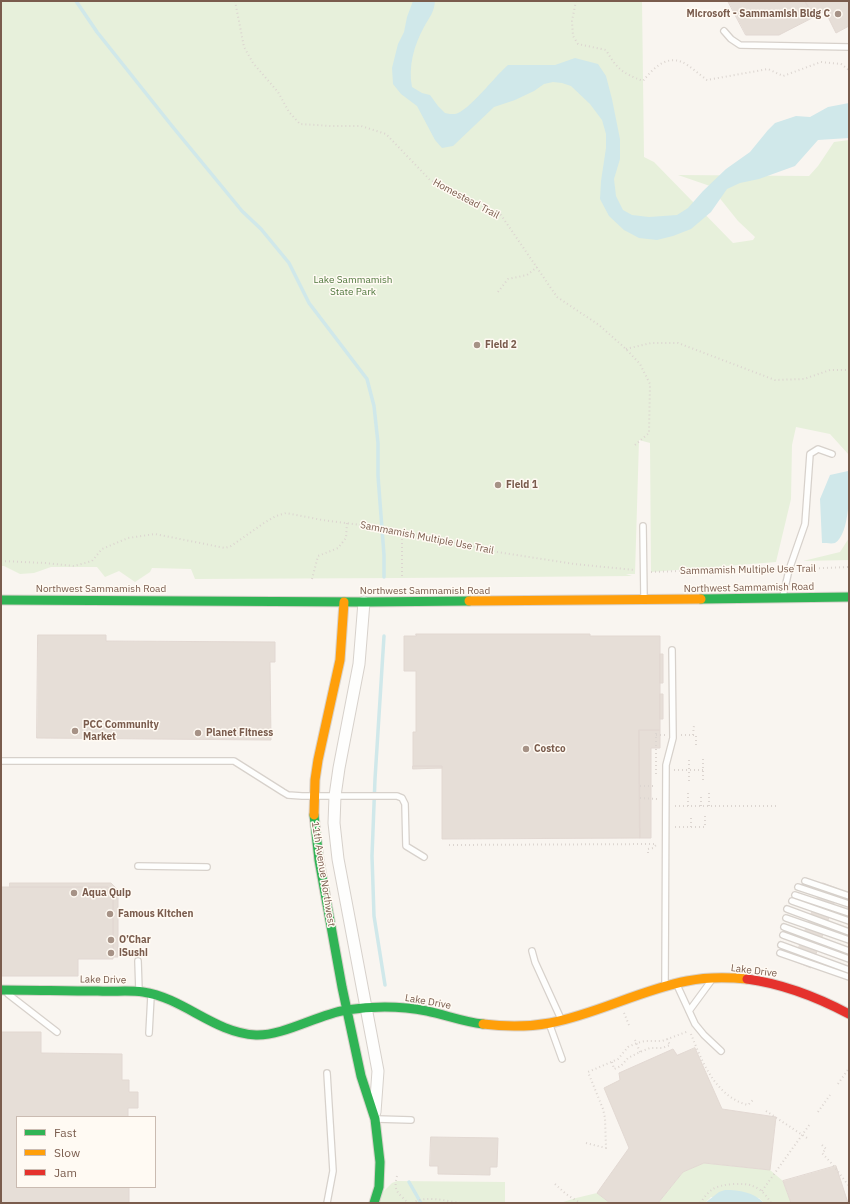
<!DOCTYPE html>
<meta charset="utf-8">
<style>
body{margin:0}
#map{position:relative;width:850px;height:1204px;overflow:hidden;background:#f9f5f0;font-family:"IBM Plex Sans",sans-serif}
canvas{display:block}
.frame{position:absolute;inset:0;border:2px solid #7a5c4d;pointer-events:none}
.legend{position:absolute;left:16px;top:1116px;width:140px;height:72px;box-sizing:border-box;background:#fffaf3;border:1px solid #cabbb1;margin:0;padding:5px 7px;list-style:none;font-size:12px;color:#7a5c4d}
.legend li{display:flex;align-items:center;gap:8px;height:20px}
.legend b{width:20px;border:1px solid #cabbb1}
</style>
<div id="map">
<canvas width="850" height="1204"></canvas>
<div class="frame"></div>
<ul class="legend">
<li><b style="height:5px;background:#30b455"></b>Fast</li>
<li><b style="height:5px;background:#ff9f0a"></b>Slow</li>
<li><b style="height:5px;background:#e5322d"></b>Jam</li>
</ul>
</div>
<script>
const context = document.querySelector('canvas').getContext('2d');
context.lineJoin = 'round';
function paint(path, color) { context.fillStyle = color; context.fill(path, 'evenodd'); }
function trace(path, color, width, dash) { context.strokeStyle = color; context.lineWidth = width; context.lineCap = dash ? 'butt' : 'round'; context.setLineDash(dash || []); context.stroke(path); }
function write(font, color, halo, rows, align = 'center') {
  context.font = font + ' "IBM Plex Sans",sans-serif'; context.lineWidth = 3; context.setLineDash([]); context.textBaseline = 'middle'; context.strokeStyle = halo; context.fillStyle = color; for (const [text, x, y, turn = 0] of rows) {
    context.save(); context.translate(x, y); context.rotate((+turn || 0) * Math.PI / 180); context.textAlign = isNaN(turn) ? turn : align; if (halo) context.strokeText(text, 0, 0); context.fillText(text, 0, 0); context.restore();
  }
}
paint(new Path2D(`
 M 1,1 L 642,1 L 644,157 L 654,162 L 733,243 L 753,240 L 755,237 L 738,221 L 710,186 L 678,175 L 809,176 L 818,166 L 834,142 L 849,140 L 849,455 L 830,434 L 796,427 L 792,445 L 791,499 L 776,562 L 651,572 L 650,443 L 639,440 L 635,574 L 626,574 L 632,576 L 402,578 L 195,579 L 191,569 L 152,568 L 150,572 L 135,582 L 119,571 L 105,577 L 97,567 L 51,567 L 34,573 L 20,574 L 4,566 L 1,566 Z
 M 849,538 L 849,560 L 803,561 L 840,552 Z
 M 704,1163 L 770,1170 L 783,1181 L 791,1203 L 764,1203 L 759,1198 L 711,1197 L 705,1203 L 658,1203 L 683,1172 Z
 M 397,1181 L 505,1182 L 505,1202 L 555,1203 L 374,1203 L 375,1200 L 392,1183 Z
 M 597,1193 L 610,1203 L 560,1203 L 576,1198 Z`), '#e7f0db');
paint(new Path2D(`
 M 413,1 L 435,1 C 434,13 430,16 424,27 C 414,45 408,67 412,87 L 422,93 L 430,95 L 438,106 L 445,113 C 448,114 452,114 455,114 C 468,112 496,75 508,65 L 555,65 L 575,58 L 598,64 L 606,76 L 612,99 L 620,139 L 620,159 L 614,179 L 616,196 L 623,210 L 632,215 L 649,217 L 677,215 L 688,208 L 703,191 L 726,169 L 750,152 L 768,130 L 775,123 L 796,116 L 810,117 L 828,107 L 849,103 L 849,138 L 818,140 L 795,166 L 759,179 L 740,183 L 727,189 L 711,212 L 691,229 L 673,236 L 657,240 L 639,238 L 624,230 L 609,216 L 600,199 L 601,181 L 606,148 L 606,134 L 602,120 L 590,104 L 571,86 L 562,83 L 553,82 L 544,84 L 534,91 L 515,100 L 494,107 L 453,146 L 442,148 L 435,140 L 417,106 L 401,94 L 393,84 L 392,68 L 398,44 L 404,32 L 407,17 Z
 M 848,471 C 850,489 850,534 835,543 C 832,544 826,543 822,543 L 820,499 L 830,475 Z
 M 725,1190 C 740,1190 753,1192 764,1203 L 705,1203 L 719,1192 Z`), '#d0e8ea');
trace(new Path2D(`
 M 76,1 L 97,32 L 172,126 L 242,211 L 261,229 L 289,263 L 309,303 L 367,379 L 374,406 L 378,443 L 378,476 L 384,555 L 384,577
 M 384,636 L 375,779 L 372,856 L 374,916 L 385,985
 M 409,1182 L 421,1203`), '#d0e8ea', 3.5);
const building = new Path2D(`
 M 728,1 L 805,1 L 814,17 L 779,35 L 746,35 Z
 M 805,1 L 849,1 L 849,26 L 836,33 L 825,11 L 814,17 Z
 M 416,634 L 590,634 L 590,636 L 660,636 L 660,730 L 639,730 L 640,838 L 442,839 L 442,766 L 413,766 L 413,732 L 416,732 L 416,671 L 404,671 L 404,636 L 416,636 Z
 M 38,635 L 106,635 L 106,641 L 275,642 L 275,662 L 270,662 L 271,740 L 37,738 Z
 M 660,654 L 663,654 L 663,683 L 660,683 Z
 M 660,694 L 663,694 L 663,719 L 660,719 Z
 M 639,730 L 660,730 L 660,748 L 651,748 L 651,838 L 640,838 Z
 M 413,766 L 442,766 L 442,768 L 413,769 Z
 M 10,883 L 111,883 L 118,890 L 118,957 L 113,957 L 113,892 L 108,887 L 10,887 Z
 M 823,883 L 839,889 L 811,968 L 794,961 Z
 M 1,887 L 108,887 L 113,892 L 113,959 L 78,959 L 78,976 L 1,976 Z
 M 1,1032 L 41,1032 L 41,1053 L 122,1054 L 122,1080 L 129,1080 L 129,1092 L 138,1092 L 138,1108 L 128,1108 L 128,1117 L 17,1117 L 17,1187 L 129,1187 L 129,1203 L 1,1203 Z
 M 695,1048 L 722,1109 L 776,1117 L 770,1170 L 704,1163 L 683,1172 L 658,1203 L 610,1203 L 597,1193 L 629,1148 L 604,1088 L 620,1080 L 619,1073 L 673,1049 L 677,1055 Z
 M 431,1137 L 498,1138 L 497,1167 L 490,1167 L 490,1175 L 438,1174 L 438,1166 L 430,1166 Z
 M 836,1166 L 848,1203 L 791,1203 L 783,1181 Z`);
paint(building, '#e6ded7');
trace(building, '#e2d8d2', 1);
const lane = new Path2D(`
 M 724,31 L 731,39 L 740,45 L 849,47
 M 643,526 L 644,597
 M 783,596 L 789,570 L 805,524 L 810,454 L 818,449 L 832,454
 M 1,761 L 234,761 L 283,792 L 288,795 L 302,796 L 397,796 L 402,798 L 405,804 L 406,846 L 424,857
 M 138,866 L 207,867
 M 805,881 L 849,896
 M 798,887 L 849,904
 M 795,895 L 849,913
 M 792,901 L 849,921
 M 787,909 L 849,932
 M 786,918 L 849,940
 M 784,927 L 849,951
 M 783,935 L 849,959
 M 781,945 L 849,970
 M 532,951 L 535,962 L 561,1019
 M 780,953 L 849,977
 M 138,961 L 139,991
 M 665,984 L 666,765 L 673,738 L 672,650
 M 677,985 L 695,1024 L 704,1035 L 721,1051
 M 8,994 L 57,1032
 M 689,1011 L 711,981
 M 549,1023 L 562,1059
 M 149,1033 L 151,996
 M 327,1073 L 333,1171 L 327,1203
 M 377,1119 L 411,1120`);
const street = new Path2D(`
 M 364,602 L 359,664 L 339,768 L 335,796 L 334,823 L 338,859 L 378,1071 L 375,1112`);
const fast = new Path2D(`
 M 701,599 L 849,597
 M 1,600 L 364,602 L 469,601
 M 314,815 L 319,860 L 342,987 L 361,1076 L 375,1119 L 380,1162 L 379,1187 L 374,1203
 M 1,990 C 33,990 66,991 98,991 C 113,992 129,990 143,992 C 184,998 214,1033 256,1035 C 283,1036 317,1015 346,1010 C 373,1006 401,1006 427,1011 C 446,1015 464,1022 483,1024`);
const slow = new Path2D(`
 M 469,601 L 701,599
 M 314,815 L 315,780 L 318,760 L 340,660 L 344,602
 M 483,1024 C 506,1027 528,1027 550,1023 C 597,1014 640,990 687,981 C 706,977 727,977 747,979`);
const jam = new Path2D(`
 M 747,979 C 784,984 817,997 849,1014`);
trace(lane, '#d7d1cb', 8);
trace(street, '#d7d1cb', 13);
trace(fast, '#d9d2cb', 11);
trace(slow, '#d9d2cb', 11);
trace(jam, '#d9d2cb', 11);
trace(new Path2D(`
 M 235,1 L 244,47 L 253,63 L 278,92 L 289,112 L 300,124 L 331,126 L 361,126 L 386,134 L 430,180 L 501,215 L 557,297 L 599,325 L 626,349 L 640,364 L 650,384 L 649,433 L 635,445
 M 576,1 L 572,21 L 573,36 L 578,44 L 606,50 C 617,69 622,73 643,81 C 652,70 665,55 682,62 C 689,65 700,75 707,80 L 768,69 L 783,76 L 821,62 L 841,64 L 849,70
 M 498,292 L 508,279 L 527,275 L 537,267
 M 626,349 L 651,343 L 678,343 L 775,380 L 804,379 L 830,370 L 849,370
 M 402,531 L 402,578
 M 1,561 L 45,563 L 74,566 L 92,561 L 102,549 L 128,538 L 155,534 L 225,548 L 231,546 L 264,523 L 276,516 L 286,513 L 322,520 L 393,529 L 491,551 L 574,564 L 635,570
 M 799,569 L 849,567
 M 651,572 L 735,569 L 748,571 L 780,570
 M 312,579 L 318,556 L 338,548 L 346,538 L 347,523
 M 656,735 L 665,735
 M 681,735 L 696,735 L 696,746
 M 693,735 L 694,725
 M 703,759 L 703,781
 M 674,770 L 703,770
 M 656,774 L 656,730
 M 689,781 L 689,759
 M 640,786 L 656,786
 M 640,798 L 658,799
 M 675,806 L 779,806
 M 688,806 L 688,793
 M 701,806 L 701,794
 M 709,806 L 709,793
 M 675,827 L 705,827 L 705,815
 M 691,827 L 691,815
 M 449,845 L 656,844
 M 648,853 L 648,849 L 653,848 L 656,845
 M 624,1013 L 629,1025
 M 691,1034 C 702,1062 716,1097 748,1105 L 753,1100
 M 635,1040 L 640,1052
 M 612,1062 L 614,1069 L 621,1066 L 628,1058 L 640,1052 L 650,1048 L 662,1048 L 670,1045 L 667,1039
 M 838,1084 L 849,1068
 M 766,1111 L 807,1138
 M 818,1112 L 830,1095
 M 586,1143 L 606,1148 L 605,1118 L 603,1109 L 588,1072 L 618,1059 L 628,1047 L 637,1043 L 645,1041 L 662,1041 L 689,1031
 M 822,1145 L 826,1149 L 822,1153 L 833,1165 L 849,1186
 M 397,1176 C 393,1192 398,1192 408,1203
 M 555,1184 L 566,1194 L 580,1203
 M 762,1191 L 810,1124
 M 412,1203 C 426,1195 446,1201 461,1203
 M 700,1203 C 704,1198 708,1192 713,1189 C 720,1184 745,1182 753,1186 C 761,1189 767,1196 771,1203`), '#dcd5d0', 2, [1, 3]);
trace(lane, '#fefefd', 5.5);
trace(street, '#fefefd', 11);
trace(fast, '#30b455', 9);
trace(slow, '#ff9f0a', 9);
trace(jam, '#e5322d', 9);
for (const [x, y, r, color] of [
 [838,14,4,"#a69286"],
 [477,345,4,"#a69286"],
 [498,485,4,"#a69286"],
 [75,731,4,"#a69286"],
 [198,733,4,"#a69286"],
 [526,749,4,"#a69286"],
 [74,893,4,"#a69286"],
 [110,914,4,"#a69286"],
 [111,940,4,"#a69286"],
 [111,953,4,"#a69286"]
]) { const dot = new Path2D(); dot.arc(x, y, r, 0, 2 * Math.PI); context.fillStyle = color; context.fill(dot); trace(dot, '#fffaf3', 1.5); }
write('bold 10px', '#7a5c4d', '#fffaf3', [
 ["Microsoft - Sammamish Bldg C",830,14,"right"],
 ["Field 2",485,345],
 ["Field 1",506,485],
 ["PCC Community",83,725],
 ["Market",83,737],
 ["Planet Fitness",206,733],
 ["Costco",534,749],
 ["Aqua Quip",82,893],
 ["Famous Kitchen",118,914],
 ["O’Char",119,940],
 ["iSushi",119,953]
], 'left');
write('10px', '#7a5c4d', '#fffaf3', [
 ["Homestead Trail",466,199,28],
 ["Sammamish Multiple Use Trail",427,538,11],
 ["Sammamish Multiple Use Trail",748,570,-1],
 ["Northwest Sammamish Road",749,588,-1],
 ["Northwest Sammamish Road",101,589],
 ["Northwest Sammamish Road",425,591],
 ["11th Avenue Northwest",323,874,81],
 ["Lake Drive",754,971,7],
 ["Lake Drive",103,980,1],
 ["Lake Drive",428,1002,10]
]);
write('10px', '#537a41', '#fffaf3', [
 ["Lake Sammamish",353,280],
 ["State Park",353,292]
]);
</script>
